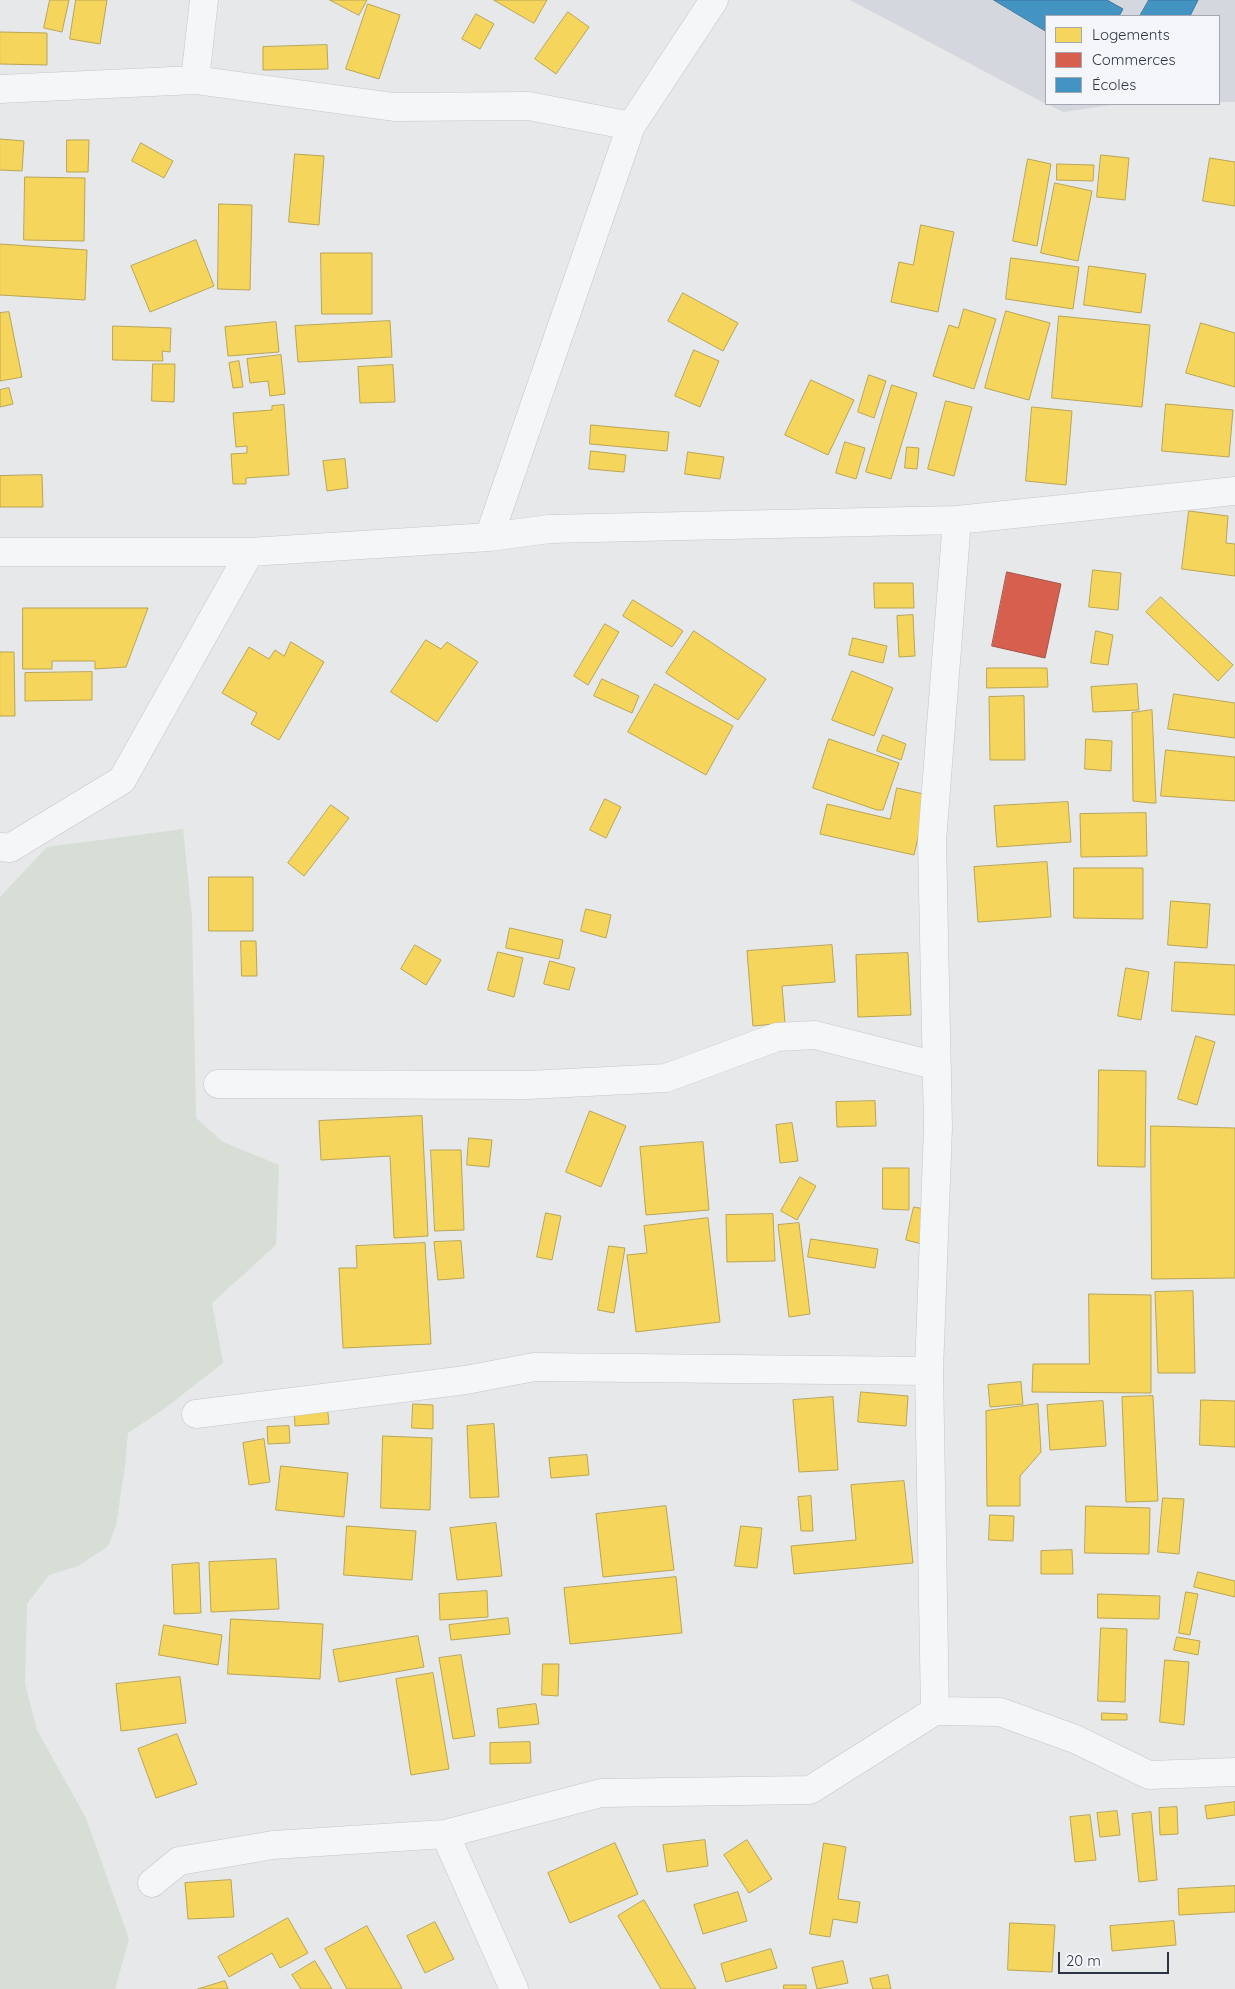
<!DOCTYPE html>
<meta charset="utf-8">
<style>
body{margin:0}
#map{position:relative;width:1235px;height:1989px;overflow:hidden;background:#e6e8ea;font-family:Quicksand,sans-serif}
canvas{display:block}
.legend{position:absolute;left:1045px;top:15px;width:175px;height:90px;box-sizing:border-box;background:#f4f6f9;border:1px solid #a4a8b1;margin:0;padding:6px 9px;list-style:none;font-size:15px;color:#2c3444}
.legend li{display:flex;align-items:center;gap:10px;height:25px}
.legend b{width:25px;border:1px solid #a4a8b1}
.scale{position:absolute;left:1058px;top:1952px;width:111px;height:22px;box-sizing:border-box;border:2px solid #2c3444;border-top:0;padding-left:6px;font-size:15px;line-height:18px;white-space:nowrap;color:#2c3444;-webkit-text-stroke:4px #f4f6f9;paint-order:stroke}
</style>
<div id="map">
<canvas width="1235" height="1989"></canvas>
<ul class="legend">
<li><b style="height:14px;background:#f6d55c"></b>Logements</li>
<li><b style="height:14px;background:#d6604d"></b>Commerces</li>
<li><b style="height:14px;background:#4393c3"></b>Écoles</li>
</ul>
<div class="scale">20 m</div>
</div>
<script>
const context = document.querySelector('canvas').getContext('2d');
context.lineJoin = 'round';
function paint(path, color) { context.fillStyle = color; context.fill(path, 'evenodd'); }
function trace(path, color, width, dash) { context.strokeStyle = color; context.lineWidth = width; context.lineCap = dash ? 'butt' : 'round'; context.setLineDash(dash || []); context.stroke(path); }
paint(new Path2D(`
 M 850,0 L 1235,0 L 1235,102 L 1219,102 L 1219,16 L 1046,16 L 1046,104 Z
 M 1047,104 L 1119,104 L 1063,112 Z`), '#d4d7dd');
paint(new Path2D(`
 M 183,829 L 192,917 L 196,1118 L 223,1142 L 279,1165 L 276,1245 L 212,1303 L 223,1363 L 164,1409 L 128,1433 L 125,1466 L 116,1526 L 108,1546 L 78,1566 L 49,1575 L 27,1604 L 25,1683 L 37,1730 L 86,1818 L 129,1939 L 115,1989 L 0,1989 L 0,897 L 47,847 Z`), '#d6ded6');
const homes = new Path2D(`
 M 50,0 L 69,0 L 62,32 L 44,28 Z
 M 76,0 L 107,0 L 100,44 L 70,39 Z
 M 330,0 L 367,0 L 359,15 Z
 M 494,0 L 547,0 L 534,23 Z
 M 368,4 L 400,15 L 379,79 L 346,69 Z
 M 568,12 L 589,27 L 556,74 L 535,59 Z
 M 476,14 L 494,24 L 480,49 L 462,39 Z
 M 0,32 L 47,33 L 47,65 L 0,64 Z
 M 327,45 L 328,69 L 263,70 L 263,47 Z
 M 0,139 L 24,141 L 22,171 L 0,170 Z
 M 67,140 L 89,140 L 88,172 L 67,172 Z
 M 141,143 L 173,161 L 164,178 L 132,161 Z
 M 295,154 L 324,156 L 319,225 L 289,222 Z
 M 1101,155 L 1129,158 L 1125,200 L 1097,197 Z
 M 1210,158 L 1235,162 L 1235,206 L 1203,201 Z
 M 1028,159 L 1051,164 L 1037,246 L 1013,241 Z
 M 1057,164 L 1094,165 L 1093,181 L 1057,180 Z
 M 25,177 L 85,178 L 84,241 L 24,240 Z
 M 1055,183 L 1092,191 L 1078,261 L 1041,253 Z
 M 219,204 L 252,205 L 250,290 L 218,289 Z
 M 921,225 L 954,232 L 938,312 L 891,302 L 899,262 L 913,265 Z
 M 196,240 L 214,286 L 150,312 L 131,266 Z
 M 0,244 L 87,250 L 85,300 L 0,295 Z
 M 321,253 L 372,253 L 372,314 L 322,314 Z
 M 1011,258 L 1079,267 L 1073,309 L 1006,299 Z
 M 1089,266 L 1146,274 L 1141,313 L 1084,305 Z
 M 683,293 L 738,323 L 723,351 L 668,321 Z
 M 964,309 L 996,319 L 974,389 L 933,376 L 949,325 L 958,328 Z
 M 1006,311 L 1050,323 L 1029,400 L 985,388 Z
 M 9,312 L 22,377 L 0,381 L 0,313 Z
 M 1059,316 L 1150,325 L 1142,407 L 1052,398 Z
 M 390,321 L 392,357 L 298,362 L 295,326 Z
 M 276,322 L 279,352 L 228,356 L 225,327 Z
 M 1201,323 L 1235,333 L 1235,387 L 1186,373 Z
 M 113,326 L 171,328 L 170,352 L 162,351 L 163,361 L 113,360 Z
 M 694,350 L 719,361 L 700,407 L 675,396 Z
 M 281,355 L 285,394 L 270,396 L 268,381 L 250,383 L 247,359 Z
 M 239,361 L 243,387 L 233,388 L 229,363 Z
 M 153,364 L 175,364 L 174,402 L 152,401 Z
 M 393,365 L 395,402 L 360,403 L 358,367 Z
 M 869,375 L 886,381 L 874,418 L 858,412 Z
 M 811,380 L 854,400 L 828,455 L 785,435 Z
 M 892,385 L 917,393 L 891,479 L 866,472 Z
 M 9,388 L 13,404 L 0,407 L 0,390 Z
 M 946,401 L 972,407 L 954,476 L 928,469 Z
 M 1166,404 L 1233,410 L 1229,457 L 1162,451 Z
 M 284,405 L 289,475 L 246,478 L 246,484 L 233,484 L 231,454 L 247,453 L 247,446 L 236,447 L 233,413 L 272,410 L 272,406 Z
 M 1032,407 L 1072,411 L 1066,485 L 1026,481 Z
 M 591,425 L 669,432 L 667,451 L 590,444 Z
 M 845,442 L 865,448 L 856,479 L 836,473 Z
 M 907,447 L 919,448 L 917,469 L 905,468 Z
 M 591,451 L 626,455 L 624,472 L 589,469 Z
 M 688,452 L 724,457 L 720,479 L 685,474 Z
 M 345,459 L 348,488 L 327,491 L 323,461 Z
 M 42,475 L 43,507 L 0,507 L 0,476 Z
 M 1189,511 L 1228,516 L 1226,543 L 1235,544 L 1235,576 L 1182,569 Z
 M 1093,570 L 1121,573 L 1118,610 L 1089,607 Z
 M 874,583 L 913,583 L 914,608 L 875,608 Z
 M 1161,597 L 1233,665 L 1218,681 L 1146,612 Z
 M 633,600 L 683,631 L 672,647 L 623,616 Z
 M 23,608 L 148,608 L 126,667 L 95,669 L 95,661 L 52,661 L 52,669 L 23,669 Z
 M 913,615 L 915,656 L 899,657 L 897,616 Z
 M 605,624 L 619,632 L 588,685 L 574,676 Z
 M 694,631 L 766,679 L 738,720 L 666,673 Z
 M 1096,631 L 1113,635 L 1108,665 L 1091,663 Z
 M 853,638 L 887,646 L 883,663 L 849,655 Z
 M 426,640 L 441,649 L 447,642 L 478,662 L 437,722 L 391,692 Z
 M 291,642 L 324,662 L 279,740 L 251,724 L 257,713 L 222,693 L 249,647 L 269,659 L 275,650 L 284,656 Z
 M 0,652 L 14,652 L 15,716 L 0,716 Z
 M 987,668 L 1047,668 L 1048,687 L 987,688 Z
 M 852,671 L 893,688 L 874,736 L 832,720 Z
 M 92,672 L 92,700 L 25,701 L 25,673 Z
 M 602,679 L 639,696 L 632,713 L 594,696 Z
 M 655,684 L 733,726 L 706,775 L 628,732 Z
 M 1137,684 L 1139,710 L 1093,712 L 1091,687 Z
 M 1174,694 L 1235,703 L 1235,738 L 1168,729 Z
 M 1024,696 L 1025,760 L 990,760 L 989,697 Z
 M 1152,710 L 1156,803 L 1151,803 L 1133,801 L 1132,713 Z
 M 883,735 L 906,744 L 901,760 L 877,751 Z
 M 829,739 L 899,763 L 883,810 L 877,810 L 813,788 Z
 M 1086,739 L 1112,741 L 1111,771 L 1085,769 Z
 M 1166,750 L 1235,757 L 1235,801 L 1161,796 Z
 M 897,788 L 928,795 L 914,855 L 820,834 L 827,804 L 890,819 Z
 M 605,799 L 621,807 L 606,838 L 590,830 Z
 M 1068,802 L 1071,842 L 997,847 L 994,806 Z
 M 331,805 L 349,818 L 304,876 L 288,863 Z
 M 1146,813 L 1147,856 L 1081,857 L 1080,814 Z
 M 1047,862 L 1051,917 L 978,922 L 974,867 Z
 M 1074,868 L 1143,868 L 1143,919 L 1074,918 Z
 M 209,877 L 253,877 L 253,931 L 209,931 Z
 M 1171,901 L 1210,904 L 1207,948 L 1168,945 Z
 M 586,909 L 611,915 L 606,938 L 581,931 Z
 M 510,928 L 563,940 L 559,959 L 506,948 Z
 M 241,941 L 256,941 L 257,976 L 242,976 Z
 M 415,945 L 441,960 L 426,985 L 401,969 Z
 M 832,945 L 835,982 L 782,986 L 785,1023 L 753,1026 L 747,951 Z
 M 498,952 L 523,958 L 514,997 L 488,990 Z
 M 908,953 L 911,1015 L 858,1017 L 856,955 Z
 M 550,961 L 575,968 L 569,990 L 544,984 Z
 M 1175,962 L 1235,965 L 1235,1015 L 1172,1011 Z
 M 1126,968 L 1149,972 L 1141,1020 L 1118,1016 Z
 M 1196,1036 L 1215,1042 L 1197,1105 L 1178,1099 Z
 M 1099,1070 L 1146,1071 L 1145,1167 L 1098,1166 Z
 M 875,1101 L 876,1126 L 837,1127 L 836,1102 Z
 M 590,1111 L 626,1126 L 601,1187 L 566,1172 Z
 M 422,1116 L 428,1236 L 394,1238 L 390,1156 L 321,1160 L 319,1121 Z
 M 792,1123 L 798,1161 L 780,1163 L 776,1125 Z
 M 1151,1126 L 1235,1128 L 1235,1278 L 1152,1279 Z
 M 469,1138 L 492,1140 L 489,1167 L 467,1165 Z
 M 703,1142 L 709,1210 L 646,1215 L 640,1147 Z
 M 431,1150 L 461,1150 L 464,1230 L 435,1231 Z
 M 883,1168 L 909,1168 L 909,1210 L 883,1209 Z
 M 800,1177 L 816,1186 L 797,1220 L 781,1211 Z
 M 914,1207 L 930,1210 L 922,1244 L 906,1240 Z
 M 546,1213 L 561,1216 L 552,1260 L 537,1257 Z
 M 773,1214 L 775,1261 L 727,1262 L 726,1215 Z
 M 708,1218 L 720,1322 L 636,1332 L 627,1255 L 647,1253 L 644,1226 Z
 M 799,1223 L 810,1314 L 789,1317 L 778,1225 Z
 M 811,1239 L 878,1249 L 875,1268 L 808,1257 Z
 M 461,1241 L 464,1278 L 438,1280 L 434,1242 Z
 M 425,1243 L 431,1344 L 343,1348 L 339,1268 L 357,1268 L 356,1246 Z
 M 609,1246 L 625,1248 L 614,1313 L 598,1310 Z
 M 1193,1291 L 1195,1373 L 1158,1373 L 1155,1292 Z
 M 1089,1294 L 1151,1295 L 1151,1393 L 1032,1392 L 1033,1364 L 1089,1364 Z
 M 1021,1382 L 1023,1404 L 990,1407 L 988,1385 Z
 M 861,1392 L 908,1396 L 906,1426 L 858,1422 Z
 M 1153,1396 L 1158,1501 L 1126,1502 L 1122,1397 Z
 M 833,1397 L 838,1470 L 799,1472 L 793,1400 Z
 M 1201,1400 L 1235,1401 L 1235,1447 L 1200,1445 Z
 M 1103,1401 L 1106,1446 L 1050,1450 L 1047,1405 Z
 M 327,1403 L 329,1424 L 295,1426 L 294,1406 Z
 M 413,1404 L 433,1405 L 433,1429 L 412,1428 Z
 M 1038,1404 L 1041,1452 L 1020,1476 L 1020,1506 L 987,1506 L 986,1411 Z
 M 494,1424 L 499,1497 L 470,1498 L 467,1426 Z
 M 289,1426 L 290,1443 L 268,1444 L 267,1427 Z
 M 383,1436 L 432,1438 L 430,1510 L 381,1508 Z
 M 264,1439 L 270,1482 L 249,1485 L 243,1443 Z
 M 587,1455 L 589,1475 L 551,1478 L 549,1458 Z
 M 281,1466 L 348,1473 L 344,1517 L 276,1510 Z
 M 904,1481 L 913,1563 L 794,1574 L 791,1546 L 856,1540 L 851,1485 Z
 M 811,1496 L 813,1531 L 801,1531 L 798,1497 Z
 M 1163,1498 L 1184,1499 L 1179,1554 L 1158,1552 Z
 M 666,1506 L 674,1570 L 603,1577 L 596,1514 Z
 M 1086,1506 L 1150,1508 L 1149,1554 L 1085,1553 Z
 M 990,1515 L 1014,1516 L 1013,1541 L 989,1540 Z
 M 496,1523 L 502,1576 L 457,1580 L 450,1528 Z
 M 347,1526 L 416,1531 L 412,1580 L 344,1575 Z
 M 741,1526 L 762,1528 L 757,1568 L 735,1566 Z
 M 1072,1550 L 1073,1574 L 1041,1574 L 1041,1551 Z
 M 276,1559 L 279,1609 L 211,1612 L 209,1562 Z
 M 199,1563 L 201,1613 L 174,1614 L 172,1565 Z
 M 1198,1572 L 1235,1581 L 1235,1597 L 1194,1587 Z
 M 676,1577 L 682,1633 L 570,1644 L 564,1588 Z
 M 487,1591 L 488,1617 L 440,1620 L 439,1594 Z
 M 1186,1592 L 1198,1594 L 1190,1635 L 1179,1633 Z
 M 1098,1594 L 1160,1596 L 1159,1619 L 1098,1618 Z
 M 508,1618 L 510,1634 L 451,1640 L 449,1625 Z
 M 231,1619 L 323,1624 L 320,1679 L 228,1674 Z
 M 164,1625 L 222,1635 L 218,1665 L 159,1655 Z
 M 1101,1628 L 1127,1629 L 1125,1702 L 1098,1701 Z
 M 418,1636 L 424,1667 L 339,1682 L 333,1650 Z
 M 1177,1637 L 1200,1641 L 1198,1655 L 1174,1650 Z
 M 461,1655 L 475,1736 L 453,1739 L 439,1658 Z
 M 1165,1660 L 1189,1662 L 1184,1725 L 1160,1722 Z
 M 543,1664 L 559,1664 L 558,1696 L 542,1695 Z
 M 433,1673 L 449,1769 L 411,1775 L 396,1679 Z
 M 180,1677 L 186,1723 L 121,1731 L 116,1684 Z
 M 536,1704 L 539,1724 L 499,1728 L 497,1709 Z
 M 1102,1713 L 1127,1714 L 1127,1720 L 1102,1720 Z
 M 177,1734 L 197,1784 L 156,1798 L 138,1749 Z
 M 530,1742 L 531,1763 L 490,1764 L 490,1743 Z
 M 1235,1802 L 1235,1815 L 1207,1819 L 1205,1806 Z
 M 1177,1807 L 1178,1834 L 1160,1835 L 1159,1808 Z
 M 1117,1811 L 1120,1835 L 1100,1837 L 1097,1813 Z
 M 1151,1812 L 1157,1880 L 1139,1882 L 1132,1814 Z
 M 1090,1815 L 1096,1860 L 1075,1862 L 1070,1817 Z
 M 705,1840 L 708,1866 L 667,1872 L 663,1845 Z
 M 747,1840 L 772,1879 L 749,1893 L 724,1855 Z
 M 615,1843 L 638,1894 L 570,1923 L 548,1873 Z
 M 824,1843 L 846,1847 L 838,1899 L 860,1902 L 857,1923 L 833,1919 L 830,1937 L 810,1934 Z
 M 231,1880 L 234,1917 L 188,1919 L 185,1883 Z
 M 1235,1886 L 1235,1912 L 1179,1915 L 1178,1889 Z
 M 738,1892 L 747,1921 L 703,1934 L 694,1905 Z
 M 644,1900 L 696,1989 L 661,1989 L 618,1916 Z
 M 288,1918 L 308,1953 L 280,1968 L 272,1953 L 229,1977 L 218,1957 Z
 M 1174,1921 L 1176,1945 L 1112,1951 L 1110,1926 Z
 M 435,1922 L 454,1959 L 425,1973 L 407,1936 Z
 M 1010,1923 L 1055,1925 L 1052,1972 L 1008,1970 Z
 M 367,1926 L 402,1988 L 400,1989 L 347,1989 L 325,1949 Z
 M 771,1949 L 777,1968 L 726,1982 L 721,1964 Z
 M 315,1961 L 332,1989 L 301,1989 L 292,1975 Z
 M 843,1961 L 848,1983 L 817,1989 L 812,1968 Z
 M 888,1975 L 891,1989 L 873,1989 L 870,1979 Z
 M 225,1981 L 228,1989 L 198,1989 Z
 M 784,1985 L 806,1985 L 806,1989 L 784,1989 Z`);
paint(homes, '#f6d55c');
trace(homes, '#b9a555', 1);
const shops = new Path2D(`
 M 1007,572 L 1061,584 L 1045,658 L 992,646 Z`);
paint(shops, '#d6604d');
trace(shops, '#a3534a', 1);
const schools = new Path2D(`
 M 994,0 L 1107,0 L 1123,9 L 1119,16 L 1046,16 L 1046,31 Z
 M 1149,0 L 1198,0 L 1190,16 L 1140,16 Z`);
paint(schools, '#4393c3');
trace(schools, '#3c769d', 1);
const minor = new Path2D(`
 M 195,80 L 204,0
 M 0,89 L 195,80 L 394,107 L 529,106 L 631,126
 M 489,537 L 631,126 L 714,0
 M 0,552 L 250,552 L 489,537 L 549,529 L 957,520 L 1235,491
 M 0,847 L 10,848 L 122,780 L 250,552
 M 218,1084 L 528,1085 L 666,1078 L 777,1037 L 815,1035 L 937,1066
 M 196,1414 L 466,1380 L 534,1367 L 929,1371
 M 935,1711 L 1000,1712 L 1075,1739 L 1149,1775 L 1235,1772
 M 152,1883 L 179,1861 L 273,1845 L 445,1834
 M 514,1989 L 445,1834 L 601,1793 L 810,1790 L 935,1711 L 929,1371 L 938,1127 L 932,841 L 957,520`);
trace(minor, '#c4c6c8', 29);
trace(minor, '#f5f6f7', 28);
</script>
